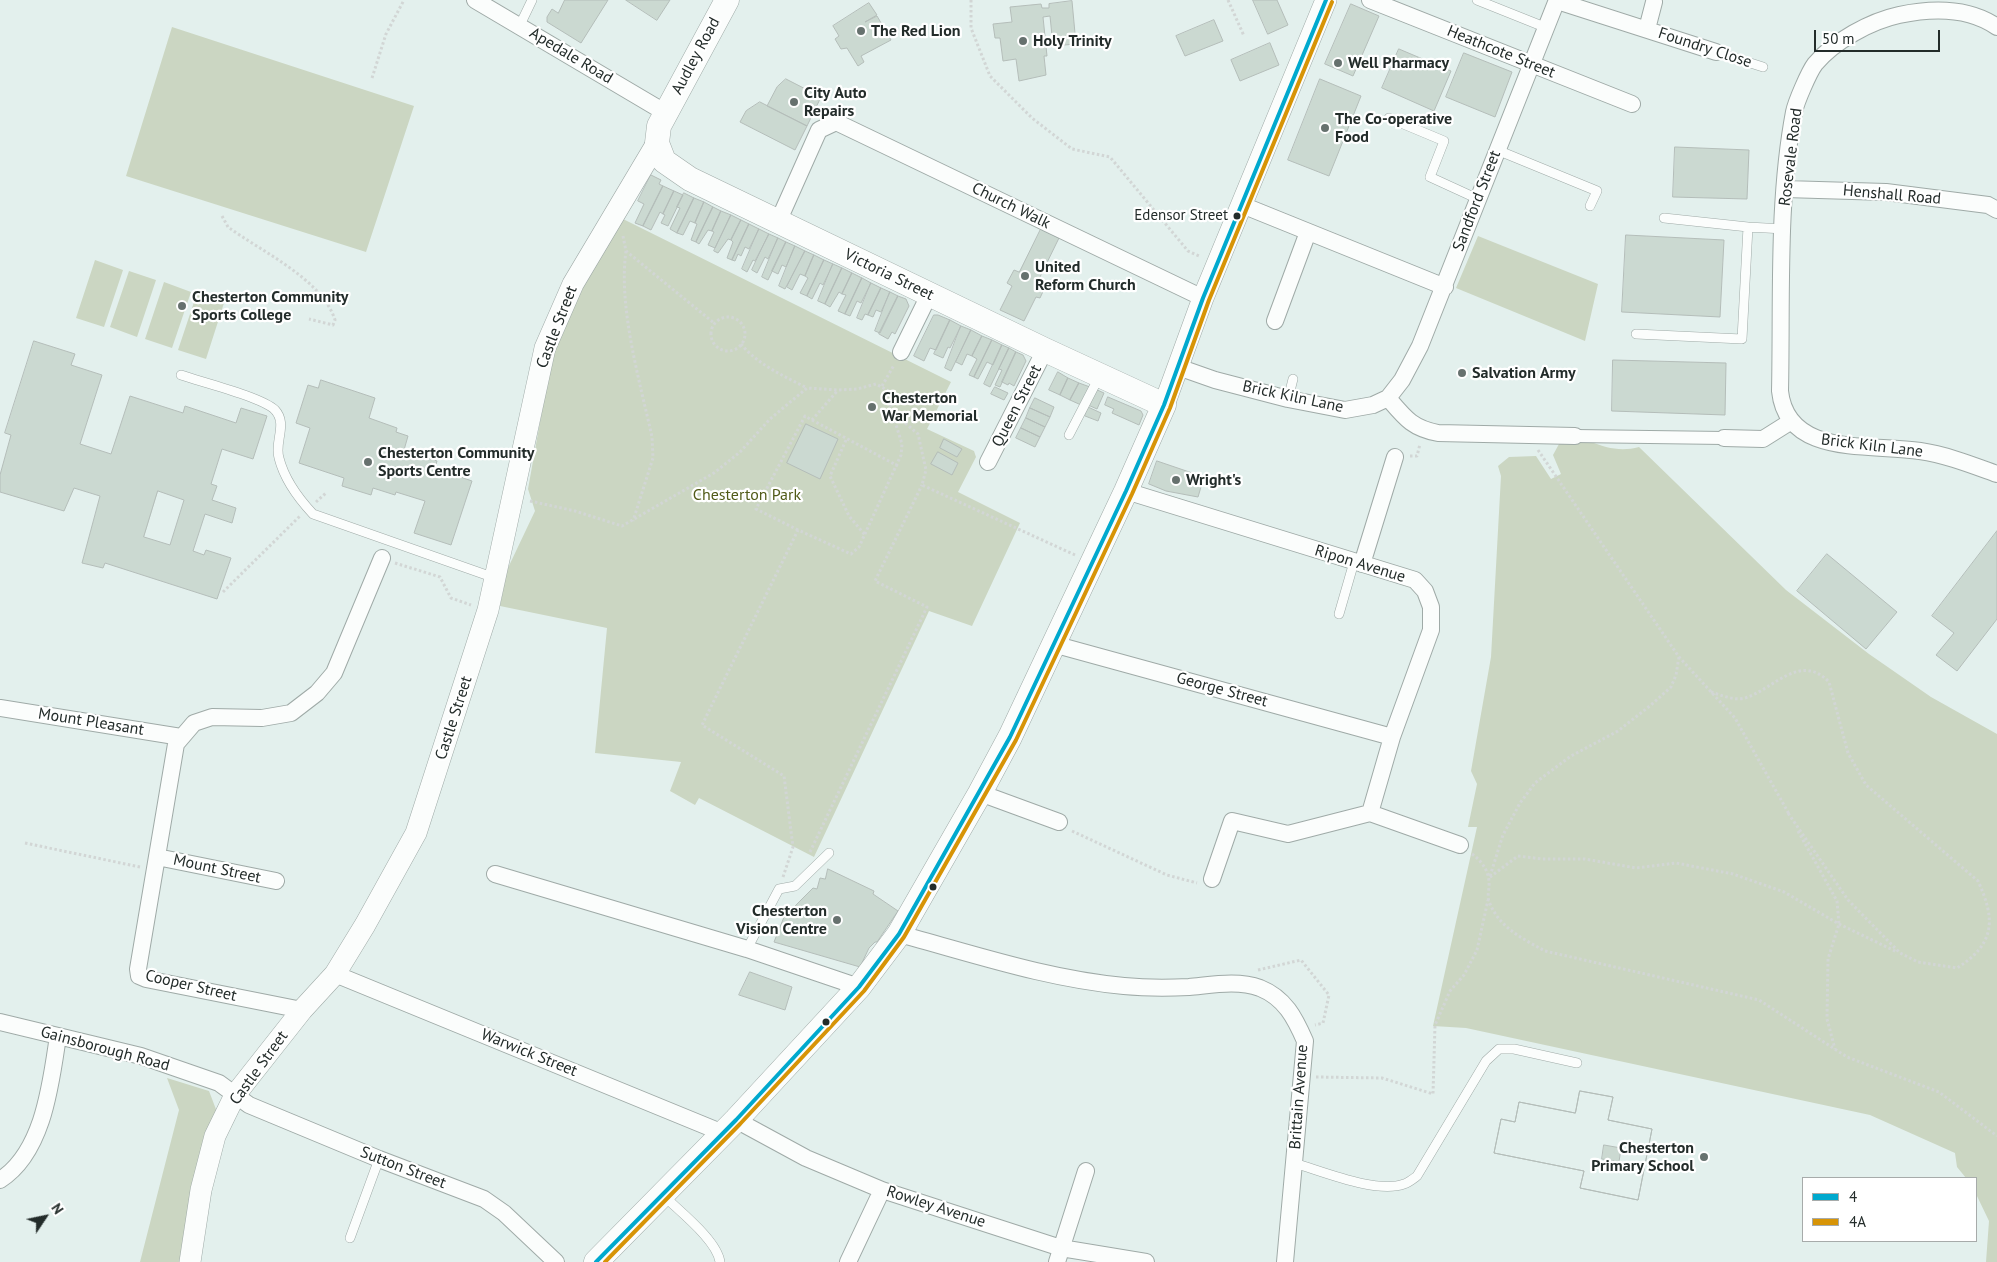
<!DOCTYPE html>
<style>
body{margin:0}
#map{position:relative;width:1997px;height:1262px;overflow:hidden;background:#e3f0ed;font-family:"PT Sans",sans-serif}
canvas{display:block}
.legend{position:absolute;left:1802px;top:1177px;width:175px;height:65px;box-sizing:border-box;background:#fff;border:1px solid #a7abaa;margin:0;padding:6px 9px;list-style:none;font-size:15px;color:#232c2a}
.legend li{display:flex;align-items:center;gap:10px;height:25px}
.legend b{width:25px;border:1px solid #a7abaa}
.north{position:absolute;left:20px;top:1192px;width:50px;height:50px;-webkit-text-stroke:4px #fff;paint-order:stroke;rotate:56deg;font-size:14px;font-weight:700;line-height:20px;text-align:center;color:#232c2a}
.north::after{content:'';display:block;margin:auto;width:18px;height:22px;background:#232c2a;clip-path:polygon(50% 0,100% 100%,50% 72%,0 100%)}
.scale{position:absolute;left:1814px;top:30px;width:126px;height:22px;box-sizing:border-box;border:2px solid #232c2a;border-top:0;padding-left:6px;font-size:15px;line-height:18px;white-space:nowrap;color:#232c2a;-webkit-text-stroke:4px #fff;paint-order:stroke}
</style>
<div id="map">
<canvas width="1997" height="1262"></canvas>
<ul class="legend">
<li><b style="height:6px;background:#00a9ce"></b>4</li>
<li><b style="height:6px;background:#d79406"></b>4A</li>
</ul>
<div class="north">N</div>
<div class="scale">50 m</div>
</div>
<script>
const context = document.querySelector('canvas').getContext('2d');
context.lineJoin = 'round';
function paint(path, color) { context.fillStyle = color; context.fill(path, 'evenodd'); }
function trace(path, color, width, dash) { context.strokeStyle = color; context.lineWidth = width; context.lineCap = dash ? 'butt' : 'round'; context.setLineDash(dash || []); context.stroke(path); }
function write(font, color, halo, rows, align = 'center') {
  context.font = font + ' "PT Sans",sans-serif'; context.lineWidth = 4.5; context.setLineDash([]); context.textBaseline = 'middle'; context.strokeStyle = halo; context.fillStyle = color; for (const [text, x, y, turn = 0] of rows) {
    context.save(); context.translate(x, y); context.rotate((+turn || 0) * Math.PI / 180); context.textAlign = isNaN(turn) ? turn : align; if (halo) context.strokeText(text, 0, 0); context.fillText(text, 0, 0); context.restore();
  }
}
paint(new Path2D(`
 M 172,27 L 414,106 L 366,252 L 126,176 Z
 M 621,218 L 951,382 L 927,429 L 974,451 L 976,457 L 958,492 L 1020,523 L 972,626 L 929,611 L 814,857 L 699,798 L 695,805 L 670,791 L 681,762 L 595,753 L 607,628 L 500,606 L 507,570 L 535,511 L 528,489 L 552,355 L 574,298 Z
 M 1478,236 L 1598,284 L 1585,341 L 1456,288 Z
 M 95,260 L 123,270 L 104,327 L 76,318 Z
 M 129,271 L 156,280 L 137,337 L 110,327 Z
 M 164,282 L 191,292 L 172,348 L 145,339 Z
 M 197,293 L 224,303 L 206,359 L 178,350 Z
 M 1589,441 C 1606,448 1621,452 1639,447 L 1786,590 L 1869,654 L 1931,697 L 1997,734 L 1997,1262 L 1986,1262 L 1989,1221 L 1976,1194 L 1976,1178 L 1966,1178 L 1957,1167 L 1955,1153 L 1870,1115 L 1466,1028 L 1433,1026 L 1477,827 L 1468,827 L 1477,784 L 1471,771 L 1491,657 L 1501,476 L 1498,466 L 1509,457 L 1536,456 L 1551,479 L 1561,474 L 1553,455 L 1559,444 Z
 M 167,1078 L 209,1091 L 217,1112 L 182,1262 L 140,1262 L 179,1110 Z`), '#cbd6c2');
const building = new Path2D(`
 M 565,0 L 608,0 L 581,43 L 547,22 L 547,17 L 552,9 L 558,13 Z
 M 626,0 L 670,0 L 657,20 Z
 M 1253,0 L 1277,0 L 1288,25 L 1268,34 Z
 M 1072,1 L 1076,44 L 1053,46 L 1050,16 L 1043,17 L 1047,56 L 1044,56 L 1046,75 L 1019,81 L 1016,59 L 1003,61 L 1000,38 L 995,38 L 993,24 L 1012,22 L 1010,7 L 1041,4 L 1042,8 L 1049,8 L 1049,4 Z
 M 869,3 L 877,15 L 865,22 L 877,16 L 891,40 L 861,56 L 864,62 L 858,66 L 847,48 L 841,49 L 835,39 L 839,36 L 833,26 Z
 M 1351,4 L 1379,16 L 1353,76 L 1325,64 Z
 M 1214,20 L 1223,41 L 1185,56 L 1176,36 Z
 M 1270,43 L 1279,65 L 1240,81 L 1231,60 Z
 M 1399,49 L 1451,71 L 1434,111 L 1382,88 Z
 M 1464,53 L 1512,72 L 1495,117 L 1446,97 Z
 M 786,79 L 821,97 L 807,126 L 767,106 L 777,87 Z
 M 1320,79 L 1361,96 L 1329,176 L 1288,160 Z
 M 760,102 L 807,126 L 795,150 L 740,122 L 746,111 Z
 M 1675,147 L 1749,150 L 1747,199 L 1673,197 Z
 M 651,175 L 661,180 L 659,184 L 663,186 L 643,226 L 635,223 L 644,204 L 638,201 Z
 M 663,186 L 674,191 L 663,214 L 660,212 L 651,230 L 643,226 Z
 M 674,191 L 683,195 L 668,226 L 661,223 L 665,215 L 663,214 Z
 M 684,193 L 694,198 L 677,233 L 670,229 L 680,208 L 677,207 Z
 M 694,198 L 704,202 L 695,223 L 690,221 L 683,235 L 677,233 Z
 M 704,202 L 713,207 L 696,242 L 691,240 L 697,224 L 695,223 Z
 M 713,207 L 721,211 L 712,231 L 708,230 L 699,244 L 696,242 Z
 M 721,211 L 731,215 L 715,248 L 708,245 L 714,232 L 712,231 Z
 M 731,215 L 741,220 L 731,240 L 728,239 L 718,253 L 714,251 Z
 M 741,220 L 749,224 L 732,260 L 727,258 L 733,242 L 731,240 Z
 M 749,224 L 759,229 L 749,249 L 745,247 L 741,256 L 738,254 L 735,261 L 732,260 Z
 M 759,229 L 769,234 L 755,261 L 753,260 L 747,272 L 742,269 Z
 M 1041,229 L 1059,238 L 1038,281 L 1046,285 L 1040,298 L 1036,297 L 1024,321 L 1000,310 L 1012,286 L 1007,283 L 1014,270 L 1019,272 Z
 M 769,234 L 778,238 L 768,259 L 765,257 L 757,273 L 752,270 Z
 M 1626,235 L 1724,240 L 1720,317 L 1622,312 Z
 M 778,238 L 786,242 L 768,280 L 762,277 Z
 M 786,242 L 795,246 L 786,267 L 782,265 L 778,274 L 772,271 Z
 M 795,246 L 805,251 L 785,289 L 779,286 Z
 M 805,251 L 814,255 L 805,276 L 800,274 L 792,290 L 787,287 Z
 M 814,255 L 824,260 L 807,296 L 800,293 L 808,278 L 805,276 Z
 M 824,260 L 833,264 L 823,285 L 820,283 L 812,299 L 807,296 Z
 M 833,264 L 842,268 L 825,304 L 818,301 Z
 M 842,268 L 852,273 L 842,294 L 839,292 L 830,307 L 825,304 Z
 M 852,273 L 862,278 L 845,314 L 838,311 L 846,295 L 842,294 Z
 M 862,278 L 871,283 L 861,303 L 857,301 L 850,316 L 845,314 Z
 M 871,283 L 881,288 L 868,315 L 865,314 L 862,320 L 857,318 Z
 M 881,288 L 890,292 L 881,312 L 876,310 L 873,317 L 868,315 Z
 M 890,292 L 898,296 L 880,333 L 875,331 Z
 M 898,296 L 906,299 L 909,306 L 895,334 L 892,332 L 888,339 L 879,334 Z
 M 934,315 L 938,315 L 950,320 L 936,350 L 930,348 L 924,361 L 914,356 Z
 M 950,320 L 961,326 L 950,348 L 948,347 L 943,358 L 934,354 Z
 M 961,326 L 971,330 L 951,371 L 945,368 Z
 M 971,330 L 982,336 L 972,356 L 967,354 L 962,365 L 956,362 Z
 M 982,336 L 992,340 L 974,377 L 969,375 L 977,359 L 972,356 Z
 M 992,340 L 1002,345 L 993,365 L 987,362 L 978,379 L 974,377 Z
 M 34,341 L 75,354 L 71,365 L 102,375 L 80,444 L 111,454 L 130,396 L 183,413 L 185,406 L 236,423 L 241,408 L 267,416 L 253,459 L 222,449 L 211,484 L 217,486 L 212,500 L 236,508 L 232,523 L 205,514 L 193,551 L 204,555 L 206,550 L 231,558 L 217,599 L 105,563 L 103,568 L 82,563 L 100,496 L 74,488 L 64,511 L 0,492 L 0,475 L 11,435 L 5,433 ZM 158,491 L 184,500 L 170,545 L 144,537 Z
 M 1002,345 L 1009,348 L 990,387 L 984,384 Z
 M 1009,348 L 1016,352 L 1000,387 L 995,385 L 1002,370 L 999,369 Z
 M 1016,352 L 1023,355 L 1026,361 L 1014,386 L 1009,383 L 1008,385 L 1002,382 Z
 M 1613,360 L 1726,363 L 1725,415 L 1612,411 Z
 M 1058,372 L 1068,378 L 1060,395 L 1049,390 Z
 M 1068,378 L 1079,383 L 1070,400 L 1060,395 Z
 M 321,380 L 375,398 L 369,418 L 397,428 L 396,432 L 408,436 L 404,450 L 437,461 L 435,468 L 472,481 L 451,545 L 414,533 L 425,501 L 396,492 L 395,495 L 373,488 L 371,495 L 342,486 L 344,478 L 299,463 L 310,428 L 296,423 L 308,385 L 318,388 Z
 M 1079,383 L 1090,387 L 1081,405 L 1070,400 Z
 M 995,387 L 1008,393 L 1004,400 L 991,394 Z
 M 1095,389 L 1104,393 L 1097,409 L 1088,405 Z
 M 1108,397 L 1141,411 L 1143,415 L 1139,425 L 1112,413 L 1114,409 L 1105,405 Z
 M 1035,398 L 1054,407 L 1050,417 L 1030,408 Z
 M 1088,407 L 1101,413 L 1098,421 L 1085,416 Z
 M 1030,408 L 1050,417 L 1045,427 L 1026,418 Z
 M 1026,418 L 1045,427 L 1040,437 L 1021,428 Z
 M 806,424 L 838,439 L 820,479 L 787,463 Z
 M 1021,428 L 1040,437 L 1035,447 L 1016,438 Z
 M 944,439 L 962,449 L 957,457 L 940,448 Z
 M 938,452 L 958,463 L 952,475 L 931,464 Z
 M 1157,461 L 1204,477 L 1198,497 L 1166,491 L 1149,484 Z
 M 1997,531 L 1997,619 L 1957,671 L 1936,655 L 1954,633 L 1932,616 Z
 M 1827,554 L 1897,612 L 1866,649 L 1797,591 Z
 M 828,869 L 874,891 L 873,894 L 898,911 L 877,942 L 875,942 L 869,948 L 860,967 L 774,942 L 784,917 L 813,888 L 817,889 L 820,878 L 825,879 Z
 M 750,972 L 792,987 L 785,1010 L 739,995 Z
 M 1580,1091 L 1613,1097 L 1608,1120 L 1652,1129 L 1638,1200 L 1580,1188 L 1584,1171 L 1494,1153 L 1501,1119 L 1515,1122 L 1519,1102 L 1575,1113 ZM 1604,1145 L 1621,1148 L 1619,1162 L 1602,1159 Z
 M 1580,1091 L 1613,1097 L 1608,1120 L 1652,1129 L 1638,1200 L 1580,1188 L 1584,1171 L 1494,1153 L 1501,1119 L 1515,1122 L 1519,1102 L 1575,1113 Z`);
paint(building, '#cbd9d1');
trace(building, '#b4bdb9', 1);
const service = new Path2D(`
 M 1477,0 L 1547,28
 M 520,25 L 532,0
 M 1716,52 L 1763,67
 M 1389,118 L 1444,141 L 1430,177 L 1478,199
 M 1497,150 L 1597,191 L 1590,206
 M 1664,218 L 1748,227
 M 1636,334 L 1742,339 L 1748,227 L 1784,229
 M 181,375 C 201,382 262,397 275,410 C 288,424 274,442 279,458 C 284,478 299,499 313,514 L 495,578
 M 1288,399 L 1293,379
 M 1069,435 L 1099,377
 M 1339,614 L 1354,562
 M 747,949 L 779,889 L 795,886 L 829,853
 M 1294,1163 C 1322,1171 1376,1194 1404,1184 C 1408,1183 1413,1179 1417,1176 L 1486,1061 L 1499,1049 L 1514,1049 L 1577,1063
 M 663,1195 C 679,1211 717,1240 720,1262
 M 350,1238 L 379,1159`);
const pedestrian = new Path2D(`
 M 1575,436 L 1724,438`);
const minor = new Path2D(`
 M 475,0 L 666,113
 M 1370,0 L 1632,104
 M 1557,1 L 1716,52
 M 1997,27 C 1968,7 1932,8 1899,15 C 1871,21 1834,41 1815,64 C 1809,72 1796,102 1794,112 C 1777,202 1782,300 1780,391 C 1787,458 1871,443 1920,451 C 1947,455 1972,465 1997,474
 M 1647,29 L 1654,2
 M 1785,189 L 1886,192 L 1988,205 L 1997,210
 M 1242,205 L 1445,287
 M 778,222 L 819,130 L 836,122 L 1203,298
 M 1275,321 L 1308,232
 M 901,352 L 929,295
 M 1178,367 L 1215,380 L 1288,399 L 1345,410 L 1373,405 L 1388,398 L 1402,380 L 1420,346 L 1557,0
 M 1388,398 C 1405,418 1412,428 1438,433 L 1575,436
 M 1724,438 L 1763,439 L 1790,422
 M 988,462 L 1045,350
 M 1126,491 L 1415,580 L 1425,591 L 1431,607 L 1431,630 L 1392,737 L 1370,813
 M 1362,564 L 1395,457
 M 1053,644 L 1392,737
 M 0,708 L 181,737
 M 980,793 L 1059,822
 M 157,857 L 276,881
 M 495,874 L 747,949 L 859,987
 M 1212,879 L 1232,821 L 1288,834 L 1370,813 L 1460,845
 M 899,934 C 974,954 1047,979 1124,986 C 1145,988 1168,988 1189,987 C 1212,985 1238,980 1260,988 C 1285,998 1295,1018 1305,1041 L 1285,1262
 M 335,974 L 723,1133
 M 302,1010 L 146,979 L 139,976 L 138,969 L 176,744 L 194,723 L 212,717 L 262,718 L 291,713 L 317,693 L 334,673 L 382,558
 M 0,1022 L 141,1056 L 219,1083 L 249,1105 L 379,1159 L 484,1199 L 504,1213 L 556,1262
 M 736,1120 L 806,1158 L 882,1190 L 1061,1248 L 1146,1262
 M 0,1180 C 44,1152 51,1082 58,1036
 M 848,1262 L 882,1190
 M 1057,1262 L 1086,1171`);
const tertiary = new Path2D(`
 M 1164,405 L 1203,298 L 1326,0
 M 190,1262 L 201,1190 L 215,1136 L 235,1095 L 302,1010 L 335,974 L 365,925 L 416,833 L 488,610 L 545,348 L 573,284 L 657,143`);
const secondary = new Path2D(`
 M 596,1262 L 736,1120 L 859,987 L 899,934 L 980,793 L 1010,737 L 1126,491 L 1164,405 L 1045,350 L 690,179 L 664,161 L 657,143 L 659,126 L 727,0`);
trace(service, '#9faaa7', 10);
trace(pedestrian, '#9faaa7', 14);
trace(minor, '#9faaa7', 18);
trace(tertiary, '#9faaa7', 22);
trace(secondary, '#9faaa7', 25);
trace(new Path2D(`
 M 971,0 L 971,28 L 990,76 L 1032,118 L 1072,149 L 1110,157 L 1188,251 L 1201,257
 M 1228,0 L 1244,36
 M 372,78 L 386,34 L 404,0
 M 222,216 L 228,227 C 262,252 322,279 335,320 L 333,325 L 309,319
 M 623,236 L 626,251 L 714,323
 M 626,251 C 618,307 640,382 652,437 L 653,458 L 633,521
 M711 334a17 17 0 1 1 34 0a17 17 0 1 1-34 0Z
 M 741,344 C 758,365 784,376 807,388
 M 882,386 L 894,365
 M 812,420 L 898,466
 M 846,440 L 830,476 L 849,516 L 865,535
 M 1538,450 L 1679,657 L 1735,718 L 1789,814
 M 1410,456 L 1417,456 L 1420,444
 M 530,501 L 575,511 L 622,526 L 714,473 L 740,452 L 770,419 L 807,388 L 838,390 L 857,389 L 876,384 L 887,390 L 892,412 L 918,434 L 926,470 L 922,485 L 1075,555
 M 316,502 L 327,492
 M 798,530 L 756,509 L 805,416 L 812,420 L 838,390
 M 395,563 L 440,577 L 451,598 L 471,605
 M 223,592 L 300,516
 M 1711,692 C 1721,695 1734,701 1745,698 C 1774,689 1800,652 1829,682 L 1848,753 L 1866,785 L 1978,881 C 1996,920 1995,944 1957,968 L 1918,962 L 1900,953 L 1848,900 L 1788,813
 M 1072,831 L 1167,875 L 1197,883
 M 1798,831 L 1837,901 L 1839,924 L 1828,959 L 1827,1019 L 1835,1049
 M 25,843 L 140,867
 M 810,852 L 927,607 L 875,581 L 922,485
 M 1472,854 C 1483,862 1490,873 1489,886 C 1489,891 1487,897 1489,901 C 1498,927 1523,939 1545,951 L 1759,1000 L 1847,1057 L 1939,1092 L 1997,1136
 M 1490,876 L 1503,835 L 1520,803 L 1535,783 L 1571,756 L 1618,731 L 1651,705 L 1671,687 L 1676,675 L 1679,657
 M 783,877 L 793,847 L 784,776 L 702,725 L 798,530 L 851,554 L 859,547 L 901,455 L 902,444 L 892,412
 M 1490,877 L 1518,856 L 1542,859 L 1585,859 L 1636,868 L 1676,863 L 1733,874 L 1784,892 L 1839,924 L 1897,952
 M 1258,970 L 1301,960 L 1329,995 L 1323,1023 L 1315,1025
 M 1316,1077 L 1382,1078 L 1433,1094 L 1435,1025 L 1450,991 L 1464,975 L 1477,950 L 1488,900`), '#d2d6d5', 3, [2.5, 2.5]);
trace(service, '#fbfdfc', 9);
trace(pedestrian, '#fbfdfc', 12);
trace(minor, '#fbfdfc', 16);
trace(tertiary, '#fbfdfc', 21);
trace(secondary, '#fbfdfc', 24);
trace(new Path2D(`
 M 596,1262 L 736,1120 L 859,987 L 899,934 L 1010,737 L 1126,491 L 1164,405 L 1203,298 L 1326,0`), '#00a9ce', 4);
trace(new Path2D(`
 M 605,1262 L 740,1124 L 864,991 L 904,937 L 1016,740 L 1132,494 L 1170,408 L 1209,300 L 1332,2`), '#d79406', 4);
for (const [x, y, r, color] of [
 [861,31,5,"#66716e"],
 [1023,41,5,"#66716e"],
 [1338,63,5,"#66716e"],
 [794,102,5,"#66716e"],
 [1325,128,5,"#66716e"],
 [1237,216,4.5,"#232c2a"],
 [1025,276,5,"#66716e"],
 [182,306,5,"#66716e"],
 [1462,373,5,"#66716e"],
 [872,407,5,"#66716e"],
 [368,462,5,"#66716e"],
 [1176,480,5,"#66716e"],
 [933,887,4.5,"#232c2a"],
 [837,920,5,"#66716e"],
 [826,1022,4.5,"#232c2a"],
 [1704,1157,5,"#66716e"]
]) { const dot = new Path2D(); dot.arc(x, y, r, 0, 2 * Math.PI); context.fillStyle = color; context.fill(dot); trace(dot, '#fff', 2); }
write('15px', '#232c2a', '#fff', [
 ["Edensor Street",1228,216]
], 'right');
write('bold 16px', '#232c2a', '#fff', [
 ["The Red Lion",871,31],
 ["Holy Trinity",1033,41],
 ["Well Pharmacy",1348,63],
 ["City Auto",804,93],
 ["Repairs",804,111],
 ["The Co-operative",1335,119],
 ["Food",1335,137],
 ["United",1035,267],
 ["Reform Church",1035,285],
 ["Chesterton Community",192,297],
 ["Sports College",192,315],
 ["Salvation Army",1472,373],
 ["Chesterton",882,398],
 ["War Memorial",882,416],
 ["Chesterton Community",378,453],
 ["Sports Centre",378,471],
 ["Wright's",1186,480],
 ["Chesterton",827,911,"right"],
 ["Vision Centre",827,929,"right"],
 ["Chesterton",1694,1148,"right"],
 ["Primary School",1694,1166,"right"]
], 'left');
write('16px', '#232c2a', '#fff', [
 ["Foundry Close",1705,48,18],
 ["Heathcote Street",1501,52,22],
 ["Apedale Road",571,56,31],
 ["Audley Road",696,56,-62],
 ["Rosevale Road",1791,157,-83],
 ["Henshall Road",1892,195,5],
 ["Sandford Street",1477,201,-69],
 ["Church Walk",1011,206,26],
 ["Victoria Street",889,275,26],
 ["Castle Street",557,327,-69],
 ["Brick Kiln Lane",1293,397,12],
 ["Queen Street",1017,406,-63],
 ["Brick Kiln Lane",1872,446,7],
 ["Ripon Avenue",1360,564,17],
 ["George Street",1222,690,15],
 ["Castle Street",454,718,-72],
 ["Mount Pleasant",91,722,9],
 ["Mount Street",217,869,12],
 ["Cooper Street",191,986,13],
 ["Gainsborough Road",105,1049,15],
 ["Warwick Street",529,1053,22],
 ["Castle Street",259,1068,-54],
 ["Brittain Avenue",1299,1097,-86],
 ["Sutton Street",403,1168,21],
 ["Rowley Avenue",936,1207,18]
]);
write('16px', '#515b18', '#fff', [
 ["Chesterton Park",747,495]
]);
</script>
